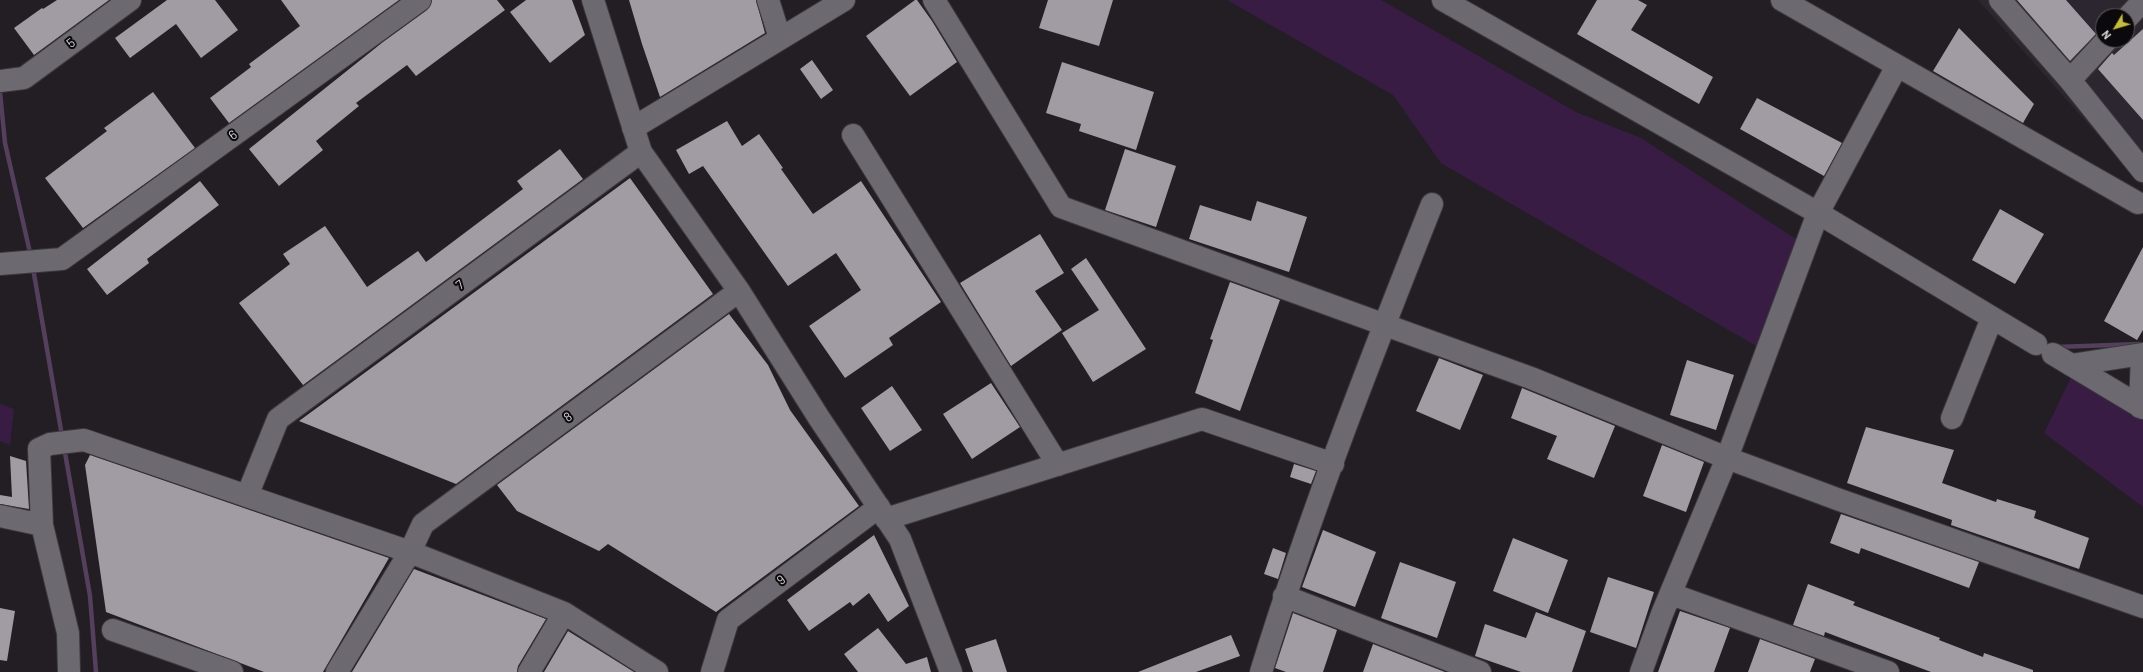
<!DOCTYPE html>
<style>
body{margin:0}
#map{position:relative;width:2143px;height:672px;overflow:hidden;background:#221e24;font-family:Barlow,sans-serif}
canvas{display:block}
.north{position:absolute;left:2095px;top:8px;width:40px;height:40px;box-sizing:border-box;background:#0b090b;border:1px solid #5c5a5d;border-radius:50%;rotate:232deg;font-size:11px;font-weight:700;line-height:16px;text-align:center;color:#d5d3d7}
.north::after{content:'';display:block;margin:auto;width:14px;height:18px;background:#c5bc3d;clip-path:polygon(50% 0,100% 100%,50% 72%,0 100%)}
</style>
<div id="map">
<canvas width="2143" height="672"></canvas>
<div class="north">N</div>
</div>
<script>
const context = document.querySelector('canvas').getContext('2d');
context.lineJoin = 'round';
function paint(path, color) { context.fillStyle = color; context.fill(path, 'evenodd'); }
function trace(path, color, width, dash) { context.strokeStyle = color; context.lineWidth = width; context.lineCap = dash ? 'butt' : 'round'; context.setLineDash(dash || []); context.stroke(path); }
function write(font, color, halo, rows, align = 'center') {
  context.font = font + ' Barlow,sans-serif'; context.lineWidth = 4; context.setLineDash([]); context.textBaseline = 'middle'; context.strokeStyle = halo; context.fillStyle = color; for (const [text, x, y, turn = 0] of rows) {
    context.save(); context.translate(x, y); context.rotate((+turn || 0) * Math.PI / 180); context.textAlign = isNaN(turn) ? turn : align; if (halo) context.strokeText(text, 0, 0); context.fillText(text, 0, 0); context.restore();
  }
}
paint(new Path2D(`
 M 1978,0 L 2143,0 L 2143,186 ZM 2103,16 L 2127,16 L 2127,40 L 2103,40 Z`), '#2c2630');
paint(new Path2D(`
 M 1227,0 L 1381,0 L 1576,112 L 1641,138 L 1796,239 L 1758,347 L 1441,163 L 1393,95 Z
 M 2079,361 L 2143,406 L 2143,507 L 2044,433 Z
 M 0,404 L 14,409 L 10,445 L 0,441 Z`), '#391c44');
trace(new Path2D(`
 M 0,92 L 5,143 L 31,257
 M 33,268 L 62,436
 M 2056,347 L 2140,344
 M 64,447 L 90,596 L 96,672`), '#543f5c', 4.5);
paint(new Path2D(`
 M 57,0 L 109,0 L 34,55 L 14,28 L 42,8 L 43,9 Z
 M 167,0 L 215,0 L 238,30 L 201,58 L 176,24 L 130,58 L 115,38 Z
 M 281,0 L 399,0 L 229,123 L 210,98 L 251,67 L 249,64 L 300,26 Z
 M 432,0 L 497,0 L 505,10 L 416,76 L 407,65 L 356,103 L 359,106 L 316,141 L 323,150 L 279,186 L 249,149 L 383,42 L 427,10 Z
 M 526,0 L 572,0 L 585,35 L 550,63 L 510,12 Z
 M 629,0 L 756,0 L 765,33 L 660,97 L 642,44 Z
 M 915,0 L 917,0 L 932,21 L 957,62 L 910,96 L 866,36 Z
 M 1048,0 L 1113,0 L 1099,46 L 1039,28 Z
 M 1597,0 L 1638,0 L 1647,5 L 1631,30 L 1713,77 L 1699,104 L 1577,34 Z
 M 2017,0 L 2066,0 L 2096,34 L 2070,61 Z
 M 1959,28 L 2034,104 L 2023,123 L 1933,71 Z
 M 2143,29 L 2143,120 L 2098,69 L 2112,53 L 2114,55 Z
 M 812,60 L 833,90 L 821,99 L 800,69 Z
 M 1062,62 L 1154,92 L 1136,150 L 1079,131 L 1081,124 L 1046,113 Z
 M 153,92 L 195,148 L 83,228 L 45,178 L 107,131 L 104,128 Z
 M 1757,98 L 1842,143 L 1824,176 L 1740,129 Z
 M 727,121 L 742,146 L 759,134 L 783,168 L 781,169 L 813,214 L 861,181 L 941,302 L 889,338 L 893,345 L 845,378 L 809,326 L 861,290 L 836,253 L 788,286 L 703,166 L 689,174 L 676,150 Z
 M 560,149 L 583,179 L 303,385 L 239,303 L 290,264 L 283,254 L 325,226 L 367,287 L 418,251 L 426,262 L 523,189 L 517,181 Z
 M 1125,149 L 1176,166 L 1156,227 L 1105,210 Z
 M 630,178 L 713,294 L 456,484 L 299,421 Z
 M 200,181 L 219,205 L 147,259 L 149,263 L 107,295 L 87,269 Z
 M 1257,201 L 1307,217 L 1289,272 L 1189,239 L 1200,205 L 1251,221 Z
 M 2000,209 L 2044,234 L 2015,284 L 1972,260 Z
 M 1040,234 L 1064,273 L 1035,291 L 1062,330 L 1011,366 L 960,283 Z
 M 2143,247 L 2143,330 L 2137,340 L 2104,321 Z
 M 1086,258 L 1146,349 L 1093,382 L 1062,333 L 1099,310 L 1071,269 Z
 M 1230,282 L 1280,300 L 1240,411 L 1195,393 L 1213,340 L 1210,339 Z
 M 729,314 L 768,365 L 790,410 L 859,506 L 716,612 L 608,544 L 599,551 L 517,511 L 497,485 Z
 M 1439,358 L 1483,375 L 1460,430 L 1416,411 Z
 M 1687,360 L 1734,375 L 1716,430 L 1670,415 Z
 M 991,383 L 1020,427 L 972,459 L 943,414 Z
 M 892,386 L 922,430 L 890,451 L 861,408 Z
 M 1522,388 L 1615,426 L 1594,478 L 1547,459 L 1557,436 L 1511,418 Z
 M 1866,427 L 1954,450 L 1942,483 L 1996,502 L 1997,499 L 2036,511 L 2034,518 L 2089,538 L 2079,569 L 1951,525 L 1952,520 L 1847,483 Z
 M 1662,445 L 1704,462 L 1686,512 L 1643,496 Z
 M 90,455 L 389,558 L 323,672 L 264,672 L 106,612 L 85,465 Z
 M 10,456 L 26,461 L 29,509 L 0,504 L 0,495 L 12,497 Z
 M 1294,464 L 1316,471 L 1311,484 L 1290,477 Z
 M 1841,514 L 1979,562 L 1969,588 L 1861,548 L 1859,554 L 1830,543 Z
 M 1323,530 L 1376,552 L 1355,607 L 1302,587 Z
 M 874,535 L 909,606 L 888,622 L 869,593 L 853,606 L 850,602 L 809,631 L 787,600 Z
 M 1513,538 L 1568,560 L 1548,613 L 1493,591 Z
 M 1273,548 L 1286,553 L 1278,579 L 1264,574 Z
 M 1400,562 L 1456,582 L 1437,638 L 1381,618 Z
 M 414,569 L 546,619 L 518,666 L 517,672 L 352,672 Z
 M 1608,577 L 1654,592 L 1636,648 L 1590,632 Z
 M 1808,584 L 1855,602 L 1853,605 L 1940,638 L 1939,640 L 1983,657 L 1984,653 L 2033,670 L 2033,672 L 1931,672 L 1825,632 L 1824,636 L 1793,625 Z
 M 0,608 L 15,611 L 7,661 L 0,660 Z
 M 1680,611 L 1730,628 L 1714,672 L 1658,672 Z
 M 1536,612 L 1586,631 L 1572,672 L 1521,672 L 1475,656 L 1485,624 L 1526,638 Z
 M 1293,613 L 1337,630 L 1323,672 L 1286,672 L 1275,668 Z
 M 878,628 L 906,664 L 927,657 L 931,672 L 858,672 L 844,654 Z
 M 568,631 L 602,652 L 634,672 L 544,672 Z
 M 1231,635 L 1240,656 L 1196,672 L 1138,672 Z
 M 996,639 L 1007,672 L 973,672 L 965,649 Z
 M 1760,639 L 1815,659 L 1810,672 L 1748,672 Z
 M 1373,644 L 1445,672 L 1363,672 Z`), '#a19ba3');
const minor = new Path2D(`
 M 593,0 L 641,152 L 739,291 L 819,418 L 900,539 L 951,672
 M 768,0 L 780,38
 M 934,0 L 1061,207 L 1531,378 L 1727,458 L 1837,499 L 2143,607
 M 1443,0 L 1818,213 L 1897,66
 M 1782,0 L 2138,203
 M 2000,0 L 2070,80 L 2143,171
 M 2127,18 L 2143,1
 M 2070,80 L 2107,40
 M 0,81 L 24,78 L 130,0
 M 633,128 L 844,0
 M 853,135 L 1058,465
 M 0,264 L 62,259 L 420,0
 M 2053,354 L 2143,408
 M 2071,365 L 2142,354 L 2140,407
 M 1952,418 L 1992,318
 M 247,496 L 278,419 L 641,152
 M 0,516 L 42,525
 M 886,519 L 1202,419 L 1333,464
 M 1671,594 L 1888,672
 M 1284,596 L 1480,672
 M 113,630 L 232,672
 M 69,672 L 68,633 L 42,525 L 39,449 L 50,444 L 84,440 L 410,552 L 564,613 L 657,672
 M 337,672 L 410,552 L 423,524 L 739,291
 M 529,672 L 564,613
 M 712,672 L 728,620 L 879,507
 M 1261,672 C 1310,513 1371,358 1432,204
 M 1641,672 L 1662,614 L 1727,458 L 1818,213 L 2036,344`);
trace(minor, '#3c393d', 24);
trace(minor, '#6d6970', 22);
write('13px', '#d5d3d7', '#0b090b', [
 ["5",71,43,-36],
 ["6",233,135,-36],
 ["7",460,285,-36],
 ["8",568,417,-36],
 ["9",781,580,-37]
]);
</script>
